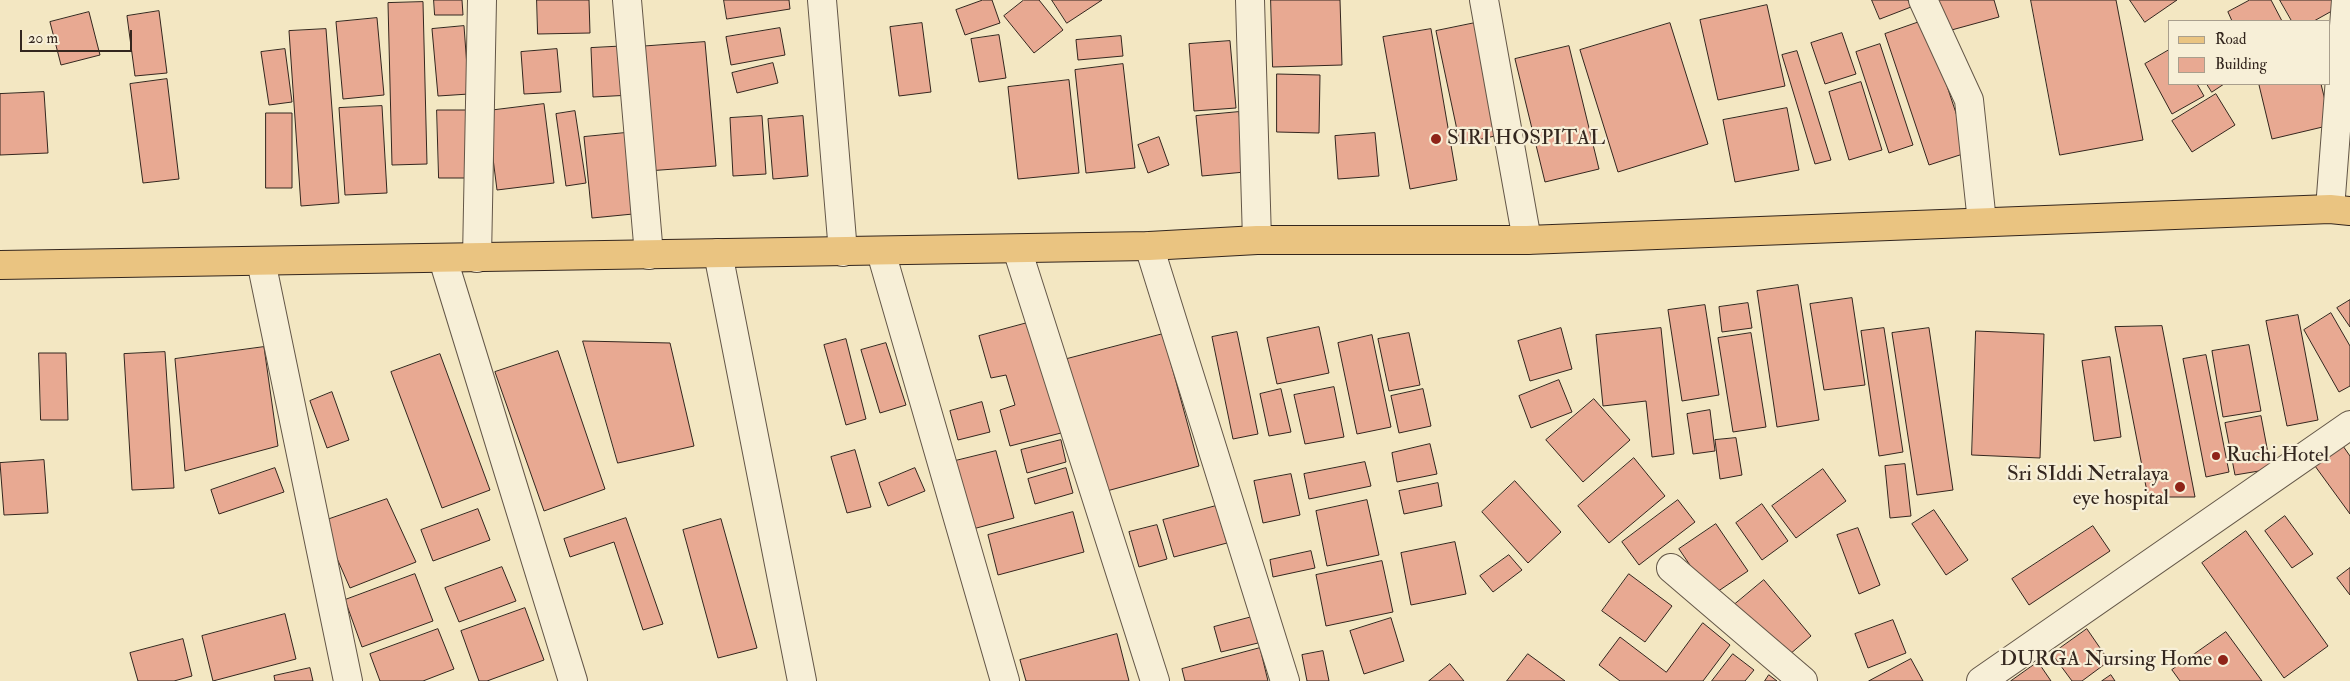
<!DOCTYPE html>
<style>
body{margin:0}
#map{position:relative;width:2350px;height:681px;overflow:hidden;background:#f3e7c2;font-family:"IM FELL Double Pica",serif}
canvas{display:block}
.legend{position:absolute;left:2168px;top:20px;width:162px;height:65px;box-sizing:border-box;background:#f7efd7;border:1px solid #a99f8d;margin:0;padding:6px 9px;list-style:none;font-size:15px;color:#33261e}
.legend li{display:flex;align-items:center;gap:10px;height:25px}
.legend b{width:25px;border:1px solid #a99f8d}
.scale{position:absolute;left:20px;top:30px;width:112px;height:22px;box-sizing:border-box;border:2px solid #33261e;border-top:0;padding-left:6px;font-size:15px;line-height:18px;white-space:nowrap;color:#33261e;-webkit-text-stroke:4px #f7efd7;paint-order:stroke}
</style>
<div id="map">
<canvas width="2350" height="681"></canvas>
<ul class="legend">
<li><b style="height:6px;background:#eac481"></b>Road</li>
<li><b style="height:14px;background:#e8a992"></b>Building</li>
</ul>
<div class="scale">20 m</div>
</div>
<script>
const context = document.querySelector('canvas').getContext('2d');
context.lineJoin = 'round';
function paint(path, color) { context.fillStyle = color; context.fill(path, 'evenodd'); }
function trace(path, color, width, dash) { context.strokeStyle = color; context.lineWidth = width; context.lineCap = dash ? 'butt' : 'round'; context.setLineDash(dash || []); context.stroke(path); }
function write(font, color, halo, rows, align = 'center') {
  context.font = font + ' "IM FELL Double Pica",serif'; context.lineWidth = 4.5; context.setLineDash([]); context.textBaseline = 'middle'; context.strokeStyle = halo; context.fillStyle = color; for (const [text, x, y, turn = 0] of rows) {
    context.save(); context.translate(x, y); context.rotate((+turn || 0) * Math.PI / 180); context.textAlign = isNaN(turn) ? turn : align; if (halo) context.strokeText(text, 0, 0); context.fillText(text, 0, 0); context.restore();
  }
}
const building = new Path2D(`
 M 434,0 L 462,0 L 463,15 L 435,15 Z
 M 537,0 L 589,0 L 590,33 L 538,34 Z
 M 724,0 L 789,0 L 790,9 L 727,19 Z
 M 983,0 L 992,0 L 1000,23 L 965,35 L 956,10 Z
 M 1024,0 L 1039,0 L 1063,30 L 1034,53 L 1004,16 Z
 M 1052,0 L 1102,0 L 1067,23 Z
 M 1271,0 L 1340,0 L 1342,65 L 1273,67 Z
 M 1872,0 L 1908,0 L 1911,7 L 1880,19 Z
 M 1928,0 L 1994,0 L 1999,17 L 1937,34 Z
 M 2031,0 L 2116,0 L 2143,140 L 2060,155 Z
 M 2130,0 L 2177,0 L 2145,22 Z
 M 2250,0 L 2271,0 L 2282,21 L 2232,21 L 2228,12 Z
 M 2280,0 L 2336,0 L 2339,7 L 2314,21 L 2292,21 Z
 M 423,2 L 427,164 L 392,165 L 388,3 Z
 M 1767,5 L 1785,86 L 1718,100 L 1700,20 Z
 M 159,11 L 167,73 L 135,76 L 127,16 Z
 M 89,12 L 100,55 L 61,65 L 50,22 Z
 M 377,18 L 384,95 L 343,99 L 336,22 Z
 M 1925,20 L 1969,152 L 1929,165 L 1885,34 Z
 M 922,23 L 931,92 L 899,96 L 890,27 Z
 M 1475,23 L 1499,135 L 1460,144 L 1436,31 Z
 M 1670,23 L 1708,144 L 1618,172 L 1580,50 Z
 M 464,26 L 469,94 L 438,96 L 432,29 Z
 M 780,28 L 785,55 L 731,65 L 726,37 Z
 M 326,29 L 339,203 L 301,206 L 289,31 Z
 M 1431,29 L 1457,180 L 1410,189 L 1383,37 Z
 M 1842,33 L 1856,74 L 1825,84 L 1811,43 Z
 M 999,35 L 1006,78 L 979,82 L 971,39 Z
 M 1121,36 L 1123,56 L 1078,60 L 1076,40 Z
 M 1230,41 L 1236,108 L 1194,111 L 1189,44 Z
 M 705,42 L 716,166 L 647,171 L 636,47 Z
 M 1880,44 L 1913,145 L 1889,153 L 1856,52 Z
 M 629,46 L 632,95 L 593,97 L 591,48 Z
 M 1569,46 L 1599,169 L 1545,182 L 1515,59 Z
 M 285,49 L 292,102 L 269,105 L 261,52 Z
 M 557,49 L 561,92 L 524,94 L 521,52 Z
 M 2169,50 L 2169,84 L 2197,84 L 2204,96 L 2172,114 L 2145,64 Z
 M 1797,51 L 1831,160 L 1815,164 L 1782,55 Z
 M 773,63 L 778,83 L 737,93 L 732,73 Z
 M 1123,64 L 1135,168 L 1086,173 L 1075,70 Z
 M 1277,74 L 1320,75 L 1319,133 L 1277,132 Z
 M 167,79 L 179,179 L 143,183 L 130,84 Z
 M 1069,80 L 1079,173 L 1018,179 L 1008,87 Z
 M 1861,82 L 1882,150 L 1849,160 L 1829,92 Z
 M 2207,84 L 2224,84 L 2212,92 Z
 M 2266,84 L 2321,84 L 2331,125 L 2272,139 L 2259,85 Z
 M 44,92 L 48,153 L 0,155 L 0,94 Z
 M 2216,94 L 2235,125 L 2192,152 L 2172,121 Z
 M 544,104 L 554,183 L 497,190 L 487,111 Z
 M 382,106 L 387,193 L 345,195 L 339,108 Z
 M 1787,108 L 1799,170 L 1735,182 L 1723,120 Z
 M 437,110 L 469,110 L 470,178 L 439,178 Z
 M 575,111 L 586,183 L 566,186 L 556,114 Z
 M 1239,112 L 1245,172 L 1202,176 L 1196,116 Z
 M 266,113 L 292,113 L 292,188 L 266,188 Z
 M 762,116 L 766,174 L 733,176 L 730,118 Z
 M 803,116 L 808,176 L 773,179 L 768,119 Z
 M 625,133 L 633,214 L 592,218 L 584,137 Z
 M 1375,133 L 1379,176 L 1338,179 L 1335,136 Z
 M 1159,137 L 1169,165 L 1148,173 L 1138,145 Z
 M 1798,285 L 1819,420 L 1777,427 L 1757,291 Z
 M 1852,298 L 1865,385 L 1824,390 L 1810,304 Z
 M 2350,300 L 2350,327 L 2337,308 Z
 M 1748,303 L 1752,328 L 1722,332 L 1719,307 Z
 M 1705,305 L 1719,395 L 1682,401 L 1668,310 Z
 M 2331,313 L 2350,346 L 2350,386 L 2339,392 L 2304,330 Z
 M 2298,315 L 2318,420 L 2287,426 L 2266,321 Z
 M 1031,322 L 1061,433 L 1010,446 L 1000,410 L 1015,405 L 1006,375 L 991,378 L 979,336 Z
 M 2162,326 L 2195,497 L 2148,497 L 2115,327 Z
 M 1319,327 L 1329,373 L 1277,384 L 1267,338 Z
 M 1561,328 L 1572,369 L 1530,381 L 1518,341 Z
 M 1661,328 L 1674,454 L 1652,457 L 1646,401 L 1603,406 L 1596,335 Z
 M 1884,328 L 1903,452 L 1879,456 L 1861,331 Z
 M 1929,328 L 1953,490 L 1917,495 L 1892,333 Z
 M 1976,331 L 2044,334 L 2040,458 L 1972,455 Z
 M 1237,332 L 1258,434 L 1233,439 L 1212,337 Z
 M 1409,333 L 1420,385 L 1389,391 L 1378,339 Z
 M 1751,333 L 1766,427 L 1733,432 L 1718,338 Z
 M 1163,334 L 1199,466 L 1103,492 L 1067,359 Z
 M 1372,335 L 1391,427 L 1357,434 L 1338,343 Z
 M 846,339 L 866,419 L 846,425 L 824,345 Z
 M 583,341 L 670,343 L 694,446 L 618,463 Z
 M 886,343 L 906,405 L 880,413 L 861,350 Z
 M 2249,345 L 2261,411 L 2223,417 L 2212,351 Z
 M 264,347 L 278,446 L 185,471 L 175,359 Z
 M 558,351 L 605,489 L 544,511 L 495,372 Z
 M 165,352 L 174,488 L 132,490 L 124,354 Z
 M 39,353 L 66,353 L 68,420 L 41,420 Z
 M 440,354 L 490,490 L 442,508 L 391,372 Z
 M 2206,355 L 2229,472 L 2206,477 L 2183,359 Z
 M 2110,357 L 2121,437 L 2094,441 L 2082,361 Z
 M 1559,380 L 1572,412 L 1531,428 L 1519,396 Z
 M 1334,387 L 1344,437 L 1305,444 L 1294,395 Z
 M 1281,389 L 1291,432 L 1269,436 L 1260,394 Z
 M 1423,389 L 1431,426 L 1399,433 L 1391,396 Z
 M 332,392 L 349,440 L 327,448 L 310,401 Z
 M 1594,399 L 1630,440 L 1583,482 L 1546,440 Z
 M 982,402 L 990,432 L 958,440 L 950,411 Z
 M 1710,410 L 1715,451 L 1693,454 L 1687,414 Z
 M 2261,416 L 2271,469 L 2235,475 L 2225,423 Z
 M 1736,438 L 1742,475 L 1720,479 L 1715,440 Z
 M 1061,440 L 1066,462 L 1027,473 L 1021,450 Z
 M 1430,444 L 1437,474 L 1397,482 L 1392,453 Z
 M 2343,446 L 2350,456 L 2350,514 L 2315,466 Z
 M 855,450 L 871,507 L 847,513 L 831,457 Z
 M 996,451 L 1014,518 L 969,530 L 951,462 Z
 M 1634,458 L 1665,496 L 1609,543 L 1578,506 Z
 M 44,460 L 48,513 L 4,515 L 0,463 Z
 M 1365,462 L 1371,486 L 1309,499 L 1304,474 Z
 M 1905,464 L 1911,516 L 1890,518 L 1885,466 Z
 M 275,468 L 284,492 L 219,514 L 211,490 Z
 M 915,468 L 925,491 L 888,506 L 879,483 Z
 M 1066,468 L 1073,493 L 1035,504 L 1028,479 Z
 M 1823,469 L 1846,501 L 1796,538 L 1772,506 Z
 M 1291,474 L 1300,515 L 1263,523 L 1254,481 Z
 M 1515,481 L 1561,532 L 1528,563 L 1482,512 Z
 M 1438,483 L 1442,506 L 1404,514 L 1399,491 Z
 M 387,499 L 416,562 L 350,588 L 321,522 Z
 M 1367,500 L 1379,555 L 1327,566 L 1316,511 Z
 M 1678,500 L 1695,522 L 1639,565 L 1622,542 Z
 M 1762,504 L 1788,541 L 1762,560 L 1736,523 Z
 M 1216,506 L 1227,543 L 1174,557 L 1163,520 Z
 M 478,509 L 490,540 L 433,561 L 421,530 Z
 M 1934,510 L 1968,560 L 1946,575 L 1912,524 Z
 M 1073,512 L 1084,552 L 998,575 L 988,535 Z
 M 2285,516 L 2313,554 L 2292,568 L 2265,531 Z
 M 626,518 L 663,624 L 643,630 L 614,542 L 570,557 L 564,539 Z
 M 721,519 L 757,648 L 718,658 L 683,530 Z
 M 1716,524 L 1748,571 L 1711,596 L 1679,549 Z
 M 1157,525 L 1167,559 L 1139,567 L 1129,532 Z
 M 2093,526 L 2110,551 L 2029,605 L 2012,579 Z
 M 1858,528 L 1880,585 L 1859,594 L 1837,535 Z
 M 2246,531 L 2328,646 L 2284,678 L 2202,563 Z
 M 1455,542 L 1466,594 L 1411,605 L 1401,553 Z
 M 1311,551 L 1315,568 L 1273,577 L 1270,560 Z
 M 1509,555 L 1522,570 L 1493,592 L 1480,576 Z
 M 1382,561 L 1393,612 L 1326,626 L 1316,575 Z
 M 502,567 L 516,601 L 459,622 L 445,588 Z
 M 2350,568 L 2350,595 L 2337,578 Z
 M 415,574 L 433,621 L 362,647 L 345,600 Z
 M 1629,574 L 1672,606 L 1645,642 L 1602,611 Z
 M 1764,580 L 1811,636 L 1782,661 L 1734,605 Z
 M 525,608 L 544,660 L 487,681 L 479,681 L 461,631 Z
 M 285,614 L 296,659 L 213,681 L 202,636 Z
 M 1252,617 L 1258,643 L 1221,652 L 1214,627 Z
 M 1391,618 L 1404,661 L 1364,674 L 1350,631 Z
 M 1893,620 L 1906,653 L 1868,668 L 1855,634 Z
 M 1703,623 L 1730,645 L 1703,681 L 1620,681 L 1599,665 L 1620,637 L 1666,672 Z
 M 438,629 L 454,669 L 423,681 L 380,681 L 370,654 Z
 M 2087,629 L 2109,661 L 2082,681 L 2072,681 L 2052,654 Z
 M 2226,632 L 2262,681 L 2180,681 L 2172,670 Z
 M 1117,634 L 1129,681 L 1026,681 L 1020,660 Z
 M 183,639 L 192,676 L 174,681 L 138,681 L 130,653 Z
 M 1260,648 L 1268,681 L 1185,681 L 1182,669 Z
 M 1323,651 L 1329,681 L 1307,681 L 1302,655 Z
 M 1528,654 L 1565,681 L 1507,681 Z
 M 1733,654 L 1754,670 L 1745,681 L 1712,681 Z
 M 1911,659 L 1923,681 L 1869,681 Z
 M 2038,662 L 2051,681 L 2011,681 Z
 M 1450,664 L 1464,681 L 1429,681 Z
 M 310,668 L 313,681 L 275,681 L 274,676 Z
 M 1769,675 L 1777,681 L 1765,681 Z
 M 2111,675 L 2115,681 L 2102,681 Z`);
paint(building, '#e8a992');
trace(building, '#33261e', 1);
const minor = new Path2D(`
 M 627,0 L 649,255
 M 822,0 L 843,252
 M 1250,0 L 1257,240
 M 1484,0 L 1527,240
 M 1923,0 L 1969,100 L 1982,222
 M 2330,209 L 2346,0
 M 1149,246 L 1285,681
 M 1017,249 L 1155,681
 M 881,252 L 1005,681
 M 718,253 L 802,681
 M 477,258 L 482,0
 M 443,259 L 573,681
 M 261,261 L 348,681
 M 1671,568 L 1803,681
 M 1981,681 L 2350,425`);
const major = new Path2D(`
 M 0,265 L 1149,246 L 1257,240 L 1527,240 L 2330,209 L 2350,211`);
trace(minor, '#635647', 30);
trace(major, '#33261e', 30);
trace(minor, '#f7efd7', 28);
trace(major, '#eac481', 28);
for (const [x, y, r, color] of [
 [1436,139,6,"#8f2418"],
 [2216,456,5,"#8f2418"],
 [2180,487,6,"#8f2418"],
 [2223,660,6,"#8f2418"]
]) { const dot = new Path2D(); dot.arc(x, y, r, 0, 2 * Math.PI); context.fillStyle = color; context.fill(dot); trace(dot, '#f7efd7', 2); }
write('21px', '#33261e', '#f7efd7', [
 ["SIRI HOSPITAL",1447,139],
 ["Ruchi Hotel",2226,456],
 ["Sri SIddi Netralaya",2169,475,"right"],
 ["eye hospital",2169,499,"right"],
 ["DURGA Nursing Home",2212,660,"right"]
], 'left');
</script>
